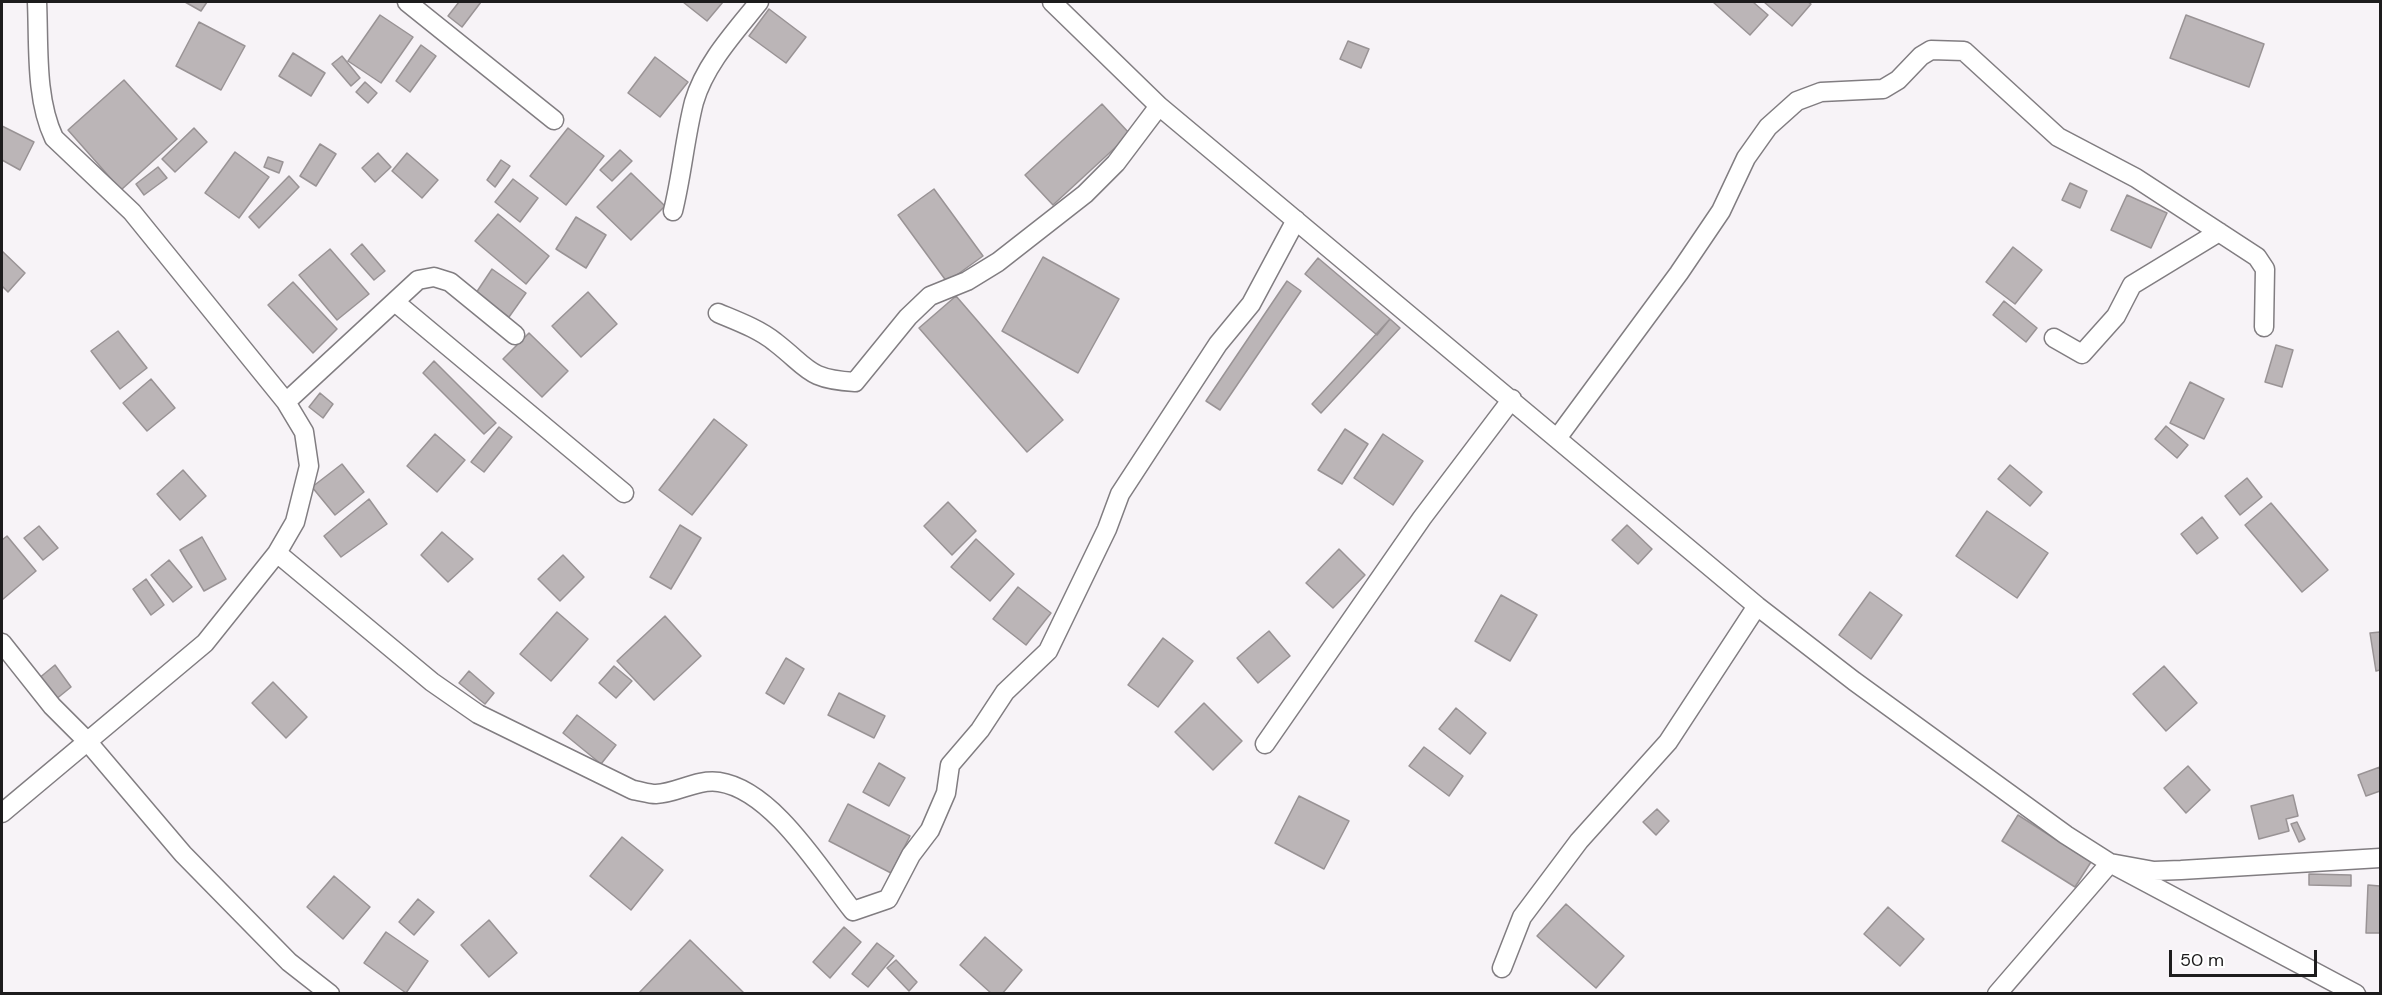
<!DOCTYPE html>
<style>
body{margin:0}
#map{position:relative;width:2382px;height:995px;overflow:hidden;background:#f7f3f7;font-family:"DM Sans",sans-serif}
canvas{display:block}
.frame{position:absolute;inset:0;border:3px solid #1d1c1d;pointer-events:none}
.scale{position:absolute;left:2169px;top:950px;width:148px;height:27px;box-sizing:border-box;border:3px solid #1d1c1d;border-top:0;padding-left:8px;font-size:18px;line-height:21px;white-space:nowrap;color:#1d1c1d;-webkit-text-stroke:4px #fff;paint-order:stroke}
</style>
<div id="map">
<canvas width="2382" height="995"></canvas>
<div class="frame"></div>
<div class="scale">50 m</div>
</div>
<script>
const context = document.querySelector('canvas').getContext('2d');
context.lineJoin = 'round';
function paint(path, color) { context.fillStyle = color; context.fill(path, 'evenodd'); }
function trace(path, color, width, dash) { context.strokeStyle = color; context.lineWidth = width; context.lineCap = dash ? 'butt' : 'round'; context.setLineDash(dash || []); context.stroke(path); }
const building = new Path2D(`
 M 185,2 L 207,2 L 201,11 Z
 M 459,2 L 481,2 L 462,27 L 448,16 Z
 M 683,2 L 723,2 L 707,21 Z
 M 1713,2 L 1753,2 L 1768,15 L 1750,35 Z
 M 1764,2 L 1808,2 L 1811,4 L 1792,26 Z
 M 769,9 L 806,37 L 786,63 L 749,36 Z
 M 380,15 L 413,37 L 381,83 L 348,61 Z
 M 2186,15 L 2264,44 L 2249,87 L 2170,58 Z
 M 199,22 L 245,46 L 221,90 L 176,66 Z
 M 1348,41 L 1369,49 L 1361,68 L 1340,59 Z
 M 421,45 L 436,56 L 410,92 L 396,81 Z
 M 293,53 L 325,73 L 311,96 L 279,76 Z
 M 342,56 L 360,78 L 351,86 L 332,64 Z
 M 655,57 L 688,82 L 660,117 L 628,93 Z
 M 124,80 L 177,139 L 121,190 L 68,130 Z
 M 365,82 L 377,93 L 368,103 L 356,92 Z
 M 1102,104 L 1130,134 L 1053,205 L 1025,175 Z
 M 2,126 L 34,142 L 20,170 L 2,160 Z
 M 194,128 L 207,142 L 175,172 L 162,159 Z
 M 568,128 L 604,156 L 566,205 L 530,176 Z
 M 320,144 L 336,154 L 316,186 L 300,176 Z
 M 620,150 L 632,161 L 612,181 L 600,170 Z
 M 235,152 L 269,177 L 239,218 L 205,193 Z
 M 378,153 L 391,167 L 375,182 L 362,168 Z
 M 407,153 L 438,180 L 422,198 L 392,171 Z
 M 268,157 L 283,162 L 279,173 L 264,167 Z
 M 501,160 L 510,166 L 495,187 L 487,180 Z
 M 158,167 L 167,178 L 144,195 L 136,184 Z
 M 631,173 L 665,206 L 631,240 L 597,207 Z
 M 289,176 L 299,187 L 259,228 L 249,217 Z
 M 513,179 L 538,198 L 520,222 L 495,202 Z
 M 2070,183 L 2087,191 L 2080,208 L 2062,200 Z
 M 934,189 L 983,256 L 947,282 L 898,215 Z
 M 2127,195 L 2167,213 L 2151,248 L 2111,230 Z
 M 498,214 L 549,256 L 526,284 L 475,241 Z
 M 576,217 L 606,235 L 586,268 L 556,249 Z
 M 362,244 L 385,271 L 374,280 L 351,254 Z
 M 2013,247 L 2042,270 L 2015,304 L 1986,282 Z
 M 330,249 L 369,294 L 337,320 L 299,275 Z
 M 2,251 L 25,273 L 8,292 L 2,286 Z
 M 1043,257 L 1119,299 L 1078,373 L 1002,331 Z
 M 1318,258 L 1390,319 L 1377,335 L 1305,274 Z
 M 492,269 L 526,293 L 509,317 L 476,293 Z
 M 1287,281 L 1301,291 L 1220,410 L 1206,401 Z
 M 293,282 L 337,329 L 313,353 L 268,305 Z
 M 588,292 L 617,324 L 581,357 L 552,326 Z
 M 956,296 L 1063,420 L 1027,452 L 919,328 Z
 M 2004,301 L 2037,328 L 2026,342 L 1993,315 Z
 M 1390,319 L 1400,328 L 1321,413 L 1312,404 Z
 M 118,331 L 147,368 L 120,389 L 91,351 Z
 M 529,333 L 568,371 L 542,397 L 503,359 Z
 M 2276,345 L 2293,350 L 2282,387 L 2265,382 Z
 M 434,361 L 496,423 L 484,434 L 423,373 Z
 M 151,379 L 175,408 L 147,431 L 123,403 Z
 M 2190,382 L 2224,399 L 2204,439 L 2170,423 Z
 M 320,393 L 333,404 L 323,418 L 309,407 Z
 M 714,419 L 747,445 L 692,515 L 659,490 Z
 M 2166,426 L 2188,445 L 2177,458 L 2155,439 Z
 M 499,427 L 512,437 L 484,472 L 471,462 Z
 M 1345,429 L 1368,444 L 1342,484 L 1318,470 Z
 M 435,434 L 465,460 L 437,492 L 407,466 Z
 M 1383,434 L 1423,461 L 1393,505 L 1354,478 Z
 M 342,464 L 364,492 L 335,515 L 312,487 Z
 M 2010,465 L 2042,492 L 2030,506 L 1998,479 Z
 M 183,470 L 206,496 L 180,520 L 157,494 Z
 M 2247,478 L 2262,497 L 2240,515 L 2225,496 Z
 M 369,499 L 387,524 L 341,557 L 324,536 Z
 M 948,502 L 976,531 L 952,555 L 924,526 Z
 M 2271,503 L 2328,570 L 2302,592 L 2245,525 Z
 M 1987,511 L 2048,553 L 2017,598 L 1956,556 Z
 M 2202,517 L 2218,538 L 2197,554 L 2181,534 Z
 M 680,525 L 701,538 L 671,589 L 650,577 Z
 M 1627,525 L 1652,549 L 1638,564 L 1612,540 Z
 M 39,526 L 58,548 L 43,560 L 24,538 Z
 M 442,532 L 473,559 L 448,582 L 421,555 Z
 M 7,536 L 36,571 L 2,600 L 2,540 Z
 M 202,537 L 226,579 L 204,591 L 180,550 Z
 M 976,539 L 1014,574 L 990,601 L 951,567 Z
 M 1339,549 L 1365,575 L 1333,608 L 1306,583 Z
 M 563,555 L 584,577 L 560,601 L 538,579 Z
 M 169,560 L 192,587 L 173,602 L 151,575 Z
 M 146,579 L 164,605 L 151,615 L 133,589 Z
 M 1018,587 L 1051,613 L 1026,645 L 993,619 Z
 M 1870,592 L 1902,615 L 1871,659 L 1839,635 Z
 M 1501,595 L 1537,615 L 1510,661 L 1475,641 Z
 M 557,612 L 588,639 L 551,681 L 520,654 Z
 M 665,616 L 701,656 L 654,700 L 617,661 Z
 M 1269,631 L 1290,656 L 1258,683 L 1237,658 Z
 M 2380,632 L 2380,670 L 2376,671 L 2370,633 Z
 M 1163,638 L 1193,661 L 1158,707 L 1128,685 Z
 M 786,658 L 804,669 L 784,704 L 766,693 Z
 M 55,665 L 71,687 L 55,700 L 38,679 Z
 M 614,666 L 632,681 L 616,698 L 599,683 Z
 M 2164,666 L 2197,703 L 2166,731 L 2133,694 Z
 M 469,671 L 494,693 L 485,704 L 459,683 Z
 M 273,682 L 307,717 L 286,738 L 252,703 Z
 M 839,693 L 885,716 L 874,738 L 828,715 Z
 M 1204,703 L 1242,741 L 1213,770 L 1175,732 Z
 M 1456,708 L 1486,733 L 1470,754 L 1439,729 Z
 M 577,715 L 616,745 L 601,764 L 563,733 Z
 M 1424,747 L 1463,776 L 1449,796 L 1409,766 Z
 M 879,763 L 905,778 L 889,806 L 863,792 Z
 M 2188,766 L 2210,790 L 2186,813 L 2164,788 Z
 M 2380,767 L 2380,791 L 2366,796 L 2358,775 Z
 M 2293,795 L 2298,816 L 2286,819 L 2289,831 L 2259,839 L 2251,806 Z
 M 1299,796 L 1349,821 L 1324,869 L 1275,843 Z
 M 848,804 L 910,836 L 891,873 L 829,841 Z
 M 1657,809 L 1669,821 L 1656,835 L 1643,822 Z
 M 2018,815 L 2091,862 L 2075,887 L 2002,841 Z
 M 2297,822 L 2305,839 L 2299,842 L 2291,824 Z
 M 622,837 L 663,870 L 631,910 L 590,876 Z
 M 2309,874 L 2351,875 L 2351,886 L 2309,885 Z
 M 334,876 L 370,907 L 343,939 L 307,907 Z
 M 2368,885 L 2380,886 L 2380,933 L 2366,933 Z
 M 418,899 L 434,912 L 414,935 L 399,922 Z
 M 1566,904 L 1624,956 L 1596,988 L 1537,936 Z
 M 1888,907 L 1924,939 L 1900,966 L 1864,934 Z
 M 489,920 L 517,953 L 489,977 L 461,945 Z
 M 844,927 L 861,942 L 830,978 L 813,962 Z
 M 386,932 L 428,961 L 406,993 L 364,963 Z
 M 985,937 L 1022,970 L 1002,994 L 992,994 L 960,965 Z
 M 690,940 L 745,994 L 638,994 Z
 M 877,943 L 894,956 L 868,987 L 852,974 Z
 M 896,960 L 917,982 L 909,991 L 887,968 Z`);
paint(building, '#bbb5b7');
trace(building, '#999395', 1.5);
const minor = new Path2D(`
 M 407,2 L 554,120
 M 1052,2 L 1159,106 L 1757,606 L 1854,681 L 2066,835 L 2110,863 L 2154,871 L 2181,870 L 2380,858
 M 673,211 C 682,175 685,137 694,102 C 705,64 735,32 759,2
 M 395,302 L 624,493
 M 718,313 C 737,321 759,329 775,342 C 810,369 807,379 855,382 L 908,317 L 930,296 L 967,281 L 998,262 L 1085,194 L 1116,163 L 1159,106
 M 2054,338 L 2082,354 L 2116,316 L 2132,285 L 2219,232
 M 286,402 L 418,280 L 434,277 L 450,282 L 515,335
 M 1558,437 L 1679,273 L 1721,211 L 1746,158 L 1768,127 L 1797,101 L 1821,92 L 1883,89 L 1898,80 L 1921,56 L 1931,50 L 1964,51 L 2058,137 L 2136,178 L 2257,257 L 2265,269 L 2264,327
 M 277,553 L 432,682 L 478,714 L 633,790 C 640,791 649,794 656,794 C 678,793 696,779 719,782 C 773,790 821,871 853,911 L 888,899 L 911,855 L 930,830 L 946,793 L 950,765 L 980,730 L 1005,692 L 1048,651 L 1107,529 L 1120,494 L 1218,344 L 1251,304 L 1296,220
 M 2,643 L 52,706 L 87,741 L 183,854 L 289,962 L 330,994
 M 1265,744 L 1422,518 L 1512,399
 M 2,813 L 205,643 L 277,553 L 295,522 L 309,466 L 304,432 L 286,402 L 132,212 L 54,138 C 35,98 39,45 37,2
 M 1502,968 L 1522,917 L 1579,841 L 1668,742 L 1757,606
 M 1997,994 L 2110,863 L 2356,994`);
trace(minor, '#817d81', 21);
trace(minor, '#fff', 18);
</script>
